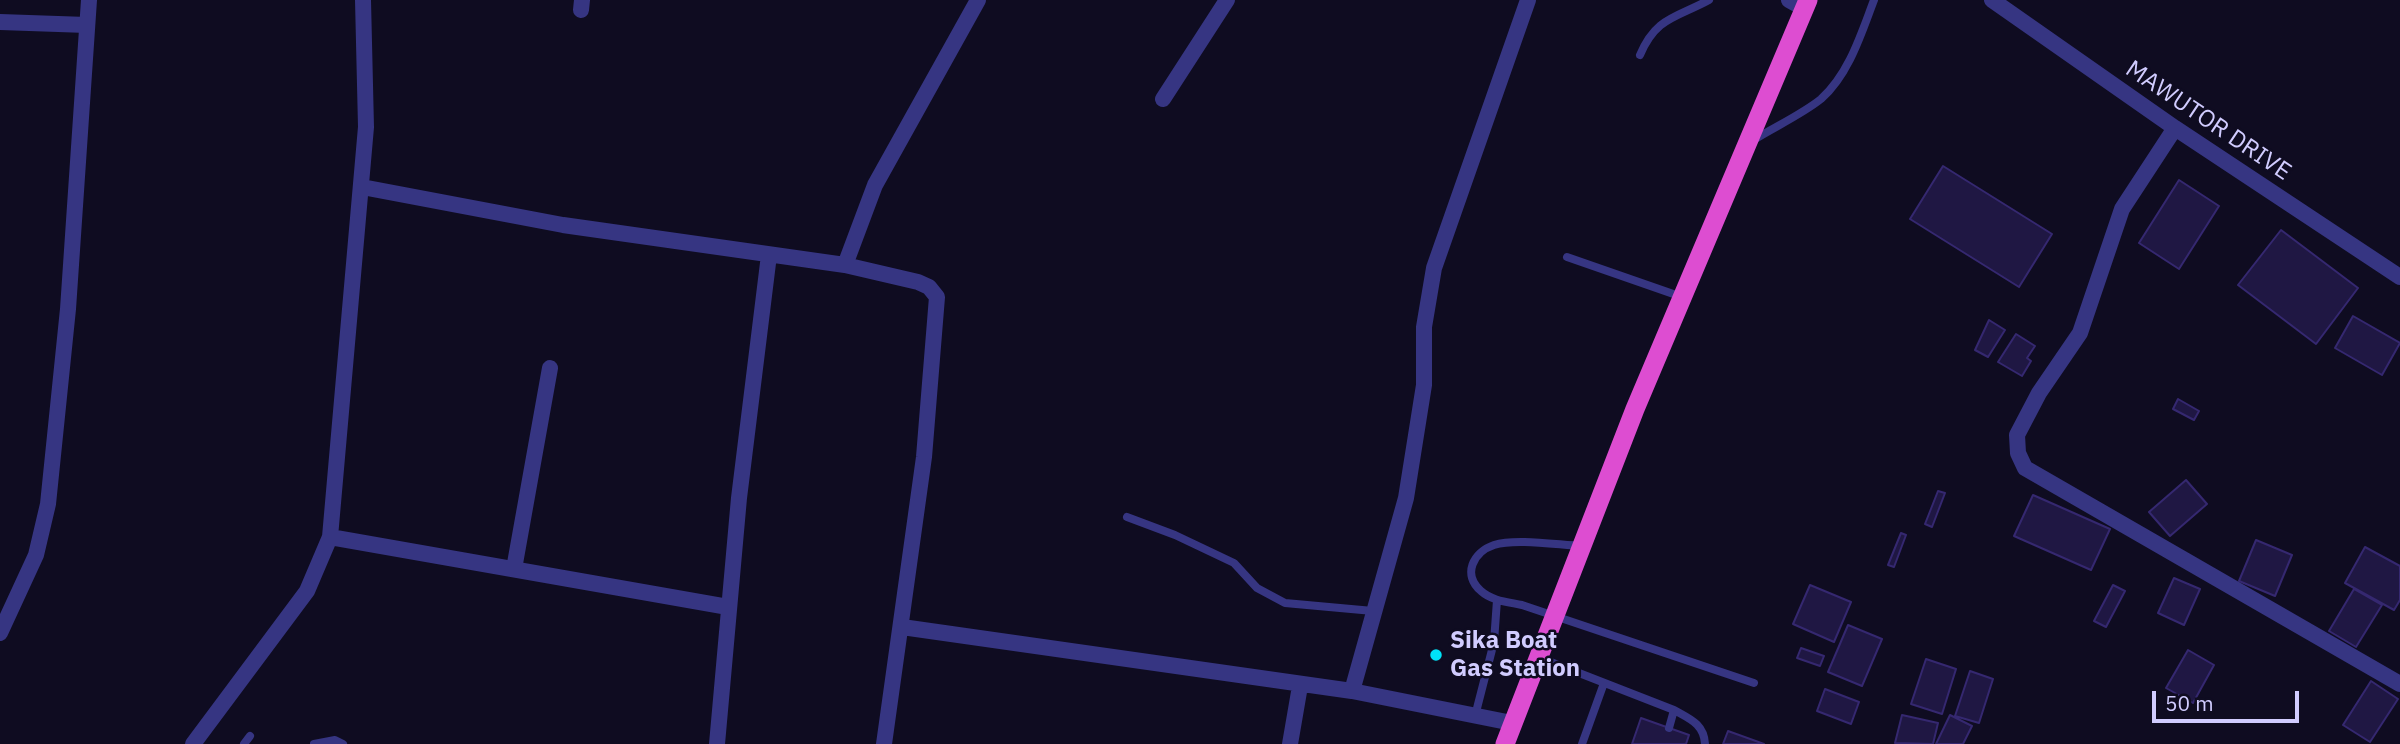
<!DOCTYPE html>
<style>
body{margin:0}
#map{position:relative;width:2400px;height:744px;overflow:hidden;background:#0f0c21;font-family:"IBM Plex Sans",sans-serif}
canvas{display:block}
.scale{position:absolute;left:2152px;top:691px;width:147px;height:32px;box-sizing:border-box;border:4px solid #d1ccff;border-top:0;padding-left:9px;font-size:21px;line-height:24px;white-space:nowrap;color:#d1ccff;-webkit-text-stroke:5px #0f0c21;paint-order:stroke}
</style>
<div id="map">
<canvas width="2400" height="744"></canvas>
<div class="scale">50 m</div>
</div>
<script>
const context = document.querySelector('canvas').getContext('2d');
context.lineJoin = 'round';
function paint(path, color) { context.fillStyle = color; context.fill(path, 'evenodd'); }
function trace(path, color, width, dash) { context.strokeStyle = color; context.lineWidth = width; context.lineCap = dash ? 'butt' : 'round'; context.setLineDash(dash || []); context.stroke(path); }
function write(font, color, halo, rows, align = 'center') {
  context.font = font + ' "IBM Plex Sans",sans-serif'; context.lineWidth = 5; context.setLineDash([]); context.textBaseline = 'middle'; context.strokeStyle = halo; context.fillStyle = color; for (const [text, x, y, turn = 0] of rows) {
    context.save(); context.translate(x, y); context.rotate((+turn || 0) * Math.PI / 180); context.textAlign = isNaN(turn) ? turn : align; if (halo) context.strokeText(text, 0, 0); context.fillText(text, 0, 0); context.restore();
  }
}
const building = new Path2D(`
 M 1943,166 L 2052,234 L 2019,287 L 1910,219 Z
 M 2179,180 L 2219,206 L 2179,269 L 2139,243 Z
 M 2281,230 L 2358,288 L 2316,344 L 2238,285 Z
 M 2353,316 L 2400,343 L 2382,375 L 2335,348 Z
 M 1989,320 L 2005,330 L 1988,357 L 1975,350 Z
 M 2016,334 L 2035,346 L 2027,358 L 2031,361 L 2022,376 L 1998,362 Z
 M 2178,399 L 2199,411 L 2194,420 L 2173,409 Z
 M 2186,480 L 2207,504 L 2170,536 L 2149,512 Z
 M 1938,491 L 1945,493 L 1932,527 L 1925,524 Z
 M 2033,495 L 2110,529 L 2091,570 L 2014,536 Z
 M 1901,533 L 1906,535 L 1894,567 L 1888,565 Z
 M 2256,540 L 2292,555 L 2275,596 L 2239,581 Z
 M 2365,547 L 2400,566 L 2400,600 L 2394,610 L 2345,583 Z
 M 2174,578 L 2200,589 L 2184,625 L 2158,613 Z
 M 1810,585 L 1851,602 L 1834,642 L 1793,624 Z
 M 2113,585 L 2125,591 L 2106,627 L 2094,621 Z
 M 2354,589 L 2382,605 L 2356,647 L 2329,631 Z
 M 1848,625 L 1882,639 L 1862,686 L 1828,672 Z
 M 1801,648 L 1824,656 L 1820,666 L 1797,658 Z
 M 2188,650 L 2214,665 L 2193,703 L 2166,688 Z
 M 1926,659 L 1956,669 L 1942,714 L 1911,704 Z
 M 1970,671 L 1993,679 L 1979,723 L 1955,716 Z
 M 2371,681 L 2398,699 L 2370,742 L 2343,725 Z
 M 1825,689 L 1859,702 L 1851,724 L 1817,711 Z
 M 1902,715 L 1938,723 L 1933,744 L 1895,743 Z
 M 1950,715 L 1972,726 L 1963,744 L 1936,744 Z
 M 1641,718 L 1689,735 L 1686,744 L 1632,744 Z
 M 1728,731 L 1764,744 L 1723,744 Z`);
paint(building, '#1f1743');
trace(building, '#352870', 2);
trace(new Path2D(`
 M 1640,55 C 1656,17 1676,18 1709,0
 M 1752,141 C 1774,127 1801,115 1821,99 C 1849,74 1861,34 1874,0
 M 1567,257 L 1682,297
 M 1127,517 L 1175,535 L 1234,563 L 1257,588 L 1285,603 L 1373,611
 M 1582,546 C 1558,545 1516,538 1494,545 C 1473,552 1462,575 1481,591 C 1492,601 1508,602 1522,605 L 1754,683
 M 1538,657 L 1674,710 C 1690,719 1704,724 1705,744
 M 1475,716 L 1494,642 L 1497,600
 M 1669,728 L 1674,710
 M 244,744 L 250,736
 M 314,744 L 335,740 L 343,744
 M 1582,744 L 1604,683`), '#363582', 8);
trace(new Path2D(`
 M 1789,0 L 1805,9
 M 1992,0 L 2175,128 L 2400,277
 M 581,10 L 582,0
 M 0,22 L 87,25
 M 1163,99 L 1227,0
 M 2175,128 L 2122,209 L 2080,333 L 2039,393 L 2017,435 L 2018,453 L 2025,468 L 2400,684
 M 362,187 L 563,225 L 845,265 L 918,282 L 929,287 L 937,297 L 924,457 L 884,744
 M 845,265 L 875,185 L 978,0
 M 330,537 L 728,607
 M 514,569 L 550,368
 M 902,627 L 1352,691 L 1512,723
 M 0,633 L 36,555 L 48,504 L 68,309 L 89,0
 M 1352,691 L 1406,498 L 1424,385 L 1424,327 L 1434,268 L 1528,0
 M 193,744 L 307,591 L 330,537 L 366,127 L 363,0
 M 717,744 L 739,498 L 769,255
 M 1290,744 L 1300,686`), '#363582', 16);
trace(new Path2D(`
 M 1505,744 L 1635,409 L 1808,0`), '#dd4dd1', 19);
for (const [x, y, r, color] of [
 [1436,655,7,"#00e3f7"]
]) { const dot = new Path2D(); dot.arc(x, y, r, 0, 2 * Math.PI); context.fillStyle = color; context.fill(dot); trace(dot, '#0f0c21', 2.5); }
write('24px', '#d1ccff', '#0f0c21', [
 ["MAWUTOR DRIVE",2208,121,34]
]);
write('bold 24px', '#d1ccff', '#0f0c21', [
 ["Sika Boat",1450,641],
 ["Gas Station",1450,669]
], 'left');
</script>
